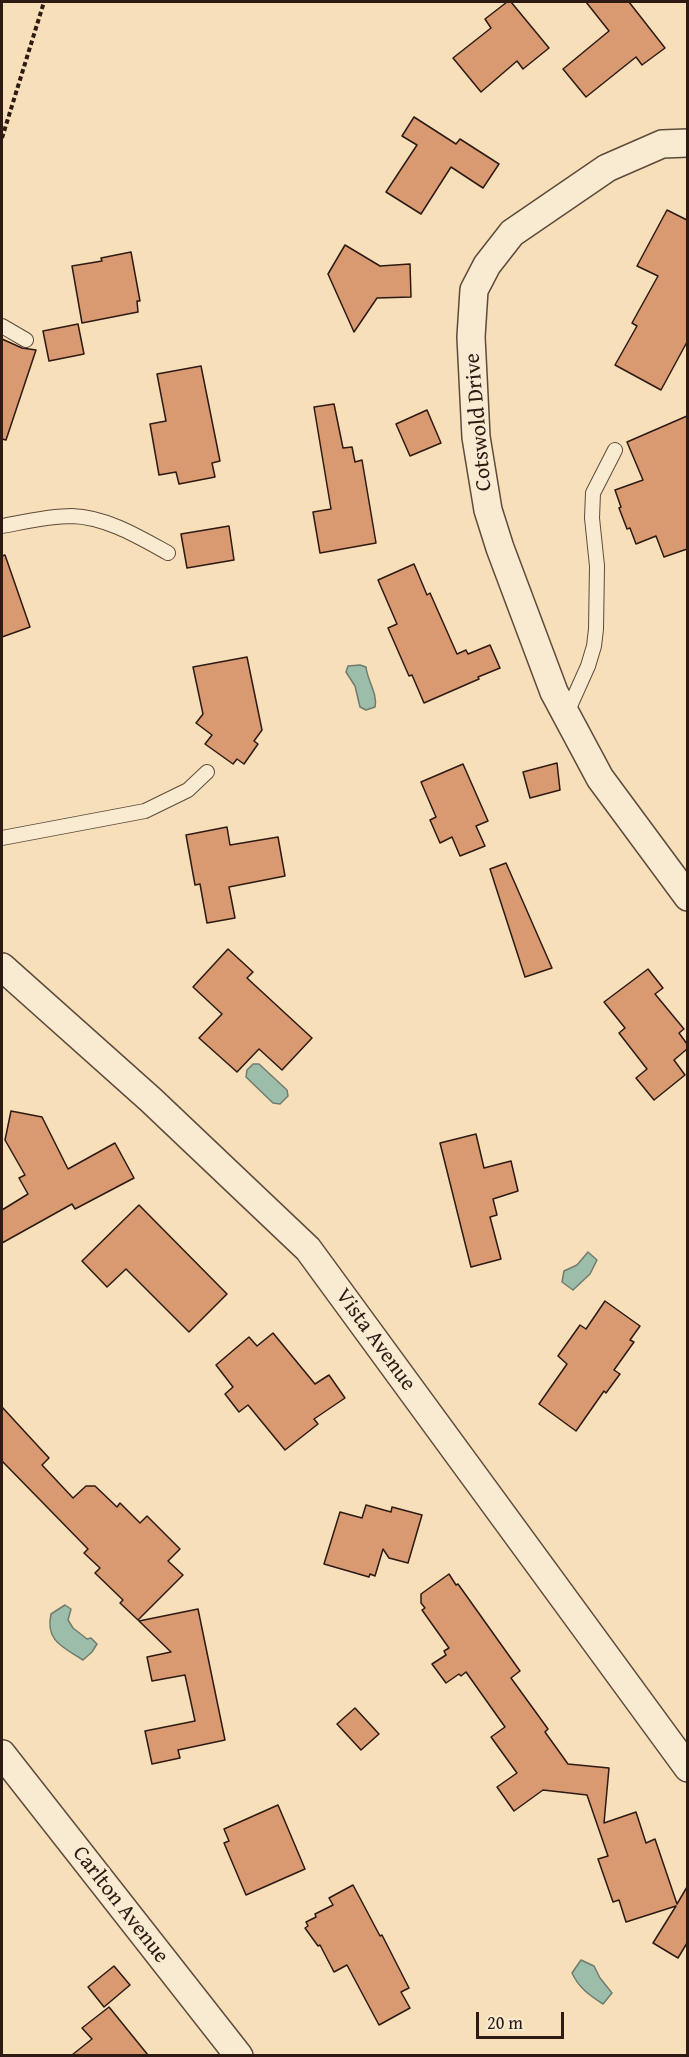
<!DOCTYPE html>
<style>
body{margin:0}
#map{position:relative;width:689px;height:2057px;overflow:hidden;background:#f6dfb9;font-family:"Gentium Book Plus",serif}
canvas{display:block}
.frame{position:absolute;inset:0;border:3px solid #2c1a13;pointer-events:none}
.scale{position:absolute;left:476px;top:2012px;width:88px;height:27px;box-sizing:border-box;border:3px solid #2c1a13;border-top:0;padding-left:8px;font-size:18px;line-height:21px;white-space:nowrap;color:#2c1a13;-webkit-text-stroke:4px #f9ead2;paint-order:stroke}
</style>
<div id="map">
<canvas width="689" height="2057"></canvas>
<div class="frame"></div>
<div class="scale">20 m</div>
</div>
<script>
const context = document.querySelector('canvas').getContext('2d');
context.lineJoin = 'round';
function paint(path, color) { context.fillStyle = color; context.fill(path, 'evenodd'); }
function trace(path, color, width, dash) { context.strokeStyle = color; context.lineWidth = width; context.lineCap = dash ? 'butt' : 'round'; context.setLineDash(dash || []); context.stroke(path); }
function write(font, color, halo, rows, align = 'center') {
  context.font = font + ' "Gentium Book Plus",serif'; context.lineWidth = 6; context.setLineDash([]); context.textBaseline = 'middle'; context.strokeStyle = halo; context.fillStyle = color; for (const [text, x, y, turn = 0] of rows) {
    context.save(); context.translate(x, y); context.rotate((+turn || 0) * Math.PI / 180); context.textAlign = isNaN(turn) ? turn : align; if (halo) context.strokeText(text, 0, 0); context.fillText(text, 0, 0); context.restore();
  }
}
const water = new Path2D(`
 M 360,665 L 366,667 C 367,680 378,694 375,707 L 366,710 L 360,707 L 355,686 L 346,672 L 348,666 Z
 M 253,1064 L 259,1064 L 287,1090 L 288,1096 L 280,1104 L 273,1103 L 246,1077 L 247,1070 Z
 M 588,1252 L 597,1260 L 590,1274 L 573,1290 L 562,1282 L 564,1271 L 577,1265 Z
 M 65,1605 L 71,1609 L 68,1620 L 73,1628 L 87,1639 L 91,1638 L 97,1644 L 92,1652 L 83,1660 C 63,1647 45,1641 51,1614 Z
 M 581,1960 L 594,1966 L 600,1978 L 612,1993 L 603,2004 C 589,1995 579,1988 572,1973 Z`);
paint(water, '#9dbdab');
trace(water, '#707c6e', 1.5);
const building = new Path2D(`
 M 507,2 L 511,2 L 549,48 L 523,69 L 517,61 L 481,92 L 453,58 L 491,28 L 485,19 Z
 M 586,2 L 629,2 L 665,48 L 642,65 L 636,57 L 586,97 L 563,69 L 609,31 Z
 M 414,117 L 456,144 L 460,139 L 499,164 L 483,188 L 451,167 L 421,214 L 386,192 L 417,145 L 402,136 Z
 M 667,210 L 687,220 L 687,342 L 661,390 L 615,365 L 637,326 L 632,323 L 658,276 L 637,266 Z
 M 345,245 L 380,266 L 410,264 L 411,297 L 377,298 L 354,332 L 328,274 Z
 M 131,252 L 140,301 L 137,301 L 138,312 L 82,323 L 72,266 L 102,261 L 101,258 Z
 M 78,324 L 84,354 L 49,361 L 43,331 Z
 M 2,339 L 22,348 L 36,350 L 6,440 L 2,439 Z
 M 201,366 L 220,461 L 212,463 L 215,477 L 179,484 L 176,472 L 159,475 L 150,424 L 166,421 L 157,374 Z
 M 334,404 L 343,448 L 352,447 L 355,462 L 362,460 L 376,543 L 320,553 L 313,512 L 331,509 L 314,407 Z
 M 427,410 L 441,443 L 410,456 L 396,424 Z
 M 687,416 L 687,549 L 664,557 L 656,536 L 636,544 L 630,528 L 627,529 L 619,508 L 621,507 L 615,490 L 643,480 L 627,442 Z
 M 229,526 L 234,560 L 187,568 L 181,534 Z
 M 5,555 L 30,627 L 2,637 L 2,556 Z
 M 414,564 L 427,595 L 430,593 L 457,654 L 466,650 L 468,654 L 490,645 L 500,668 L 478,677 L 479,679 L 424,703 L 412,675 L 409,676 L 388,628 L 397,624 L 378,580 Z
 M 247,657 L 262,730 L 254,741 L 258,744 L 244,764 L 237,759 L 233,764 L 205,744 L 212,735 L 196,723 L 203,714 L 193,667 Z
 M 557,763 L 560,790 L 530,798 L 523,772 Z
 M 463,764 L 488,821 L 476,826 L 485,846 L 460,856 L 452,837 L 440,843 L 430,820 L 436,817 L 421,782 Z
 M 227,827 L 230,845 L 278,837 L 285,876 L 229,887 L 235,918 L 207,923 L 200,884 L 195,885 L 186,835 Z
 M 506,863 L 552,968 L 525,977 L 490,869 Z
 M 228,949 L 253,972 L 247,978 L 312,1038 L 282,1070 L 259,1049 L 237,1072 L 199,1038 L 222,1014 L 193,987 Z
 M 648,969 L 663,988 L 655,994 L 684,1029 L 679,1033 L 687,1044 L 687,1049 L 674,1060 L 685,1075 L 654,1100 L 636,1078 L 647,1069 L 619,1033 L 625,1028 L 604,1002 Z
 M 11,1111 L 42,1117 L 68,1169 L 115,1143 L 134,1178 L 75,1209 L 72,1204 L 2,1243 L 2,1210 L 28,1194 L 19,1178 L 25,1175 L 5,1140 Z
 M 476,1134 L 484,1168 L 511,1161 L 518,1191 L 493,1199 L 497,1215 L 490,1217 L 501,1259 L 471,1267 L 440,1143 Z
 M 139,1205 L 227,1294 L 189,1332 L 126,1269 L 107,1287 L 82,1261 Z
 M 605,1301 L 640,1326 L 630,1340 L 634,1342 L 614,1370 L 620,1374 L 606,1393 L 604,1391 L 576,1431 L 539,1404 L 567,1364 L 558,1356 L 580,1325 L 586,1329 Z
 M 273,1333 L 315,1384 L 329,1375 L 345,1398 L 314,1419 L 318,1424 L 285,1450 L 248,1405 L 239,1412 L 225,1394 L 233,1387 L 216,1365 L 249,1337 L 257,1346 Z
 M 2,1407 L 49,1458 L 42,1465 L 73,1498 L 86,1486 L 95,1486 L 117,1507 L 120,1503 L 140,1523 L 147,1516 L 180,1549 L 168,1561 L 183,1575 L 138,1620 L 120,1603 L 123,1600 L 95,1573 L 100,1568 L 84,1553 L 88,1549 L 2,1461 Z
 M 366,1505 L 391,1512 L 392,1507 L 422,1515 L 408,1563 L 389,1558 L 383,1549 L 375,1576 L 370,1574 L 369,1577 L 324,1564 L 340,1512 L 362,1518 Z
 M 449,1574 L 456,1585 L 458,1584 L 520,1671 L 511,1678 L 548,1729 L 545,1732 L 568,1764 L 609,1768 L 604,1823 L 636,1812 L 646,1843 L 655,1839 L 677,1904 L 687,1887 L 687,1943 L 678,1958 L 653,1943 L 676,1906 L 626,1922 L 619,1900 L 613,1902 L 598,1859 L 608,1856 L 587,1795 L 543,1790 L 514,1811 L 497,1787 L 517,1773 L 491,1737 L 505,1727 L 466,1672 L 461,1676 L 459,1674 L 446,1683 L 432,1664 L 446,1655 L 444,1651 L 449,1648 L 422,1610 L 425,1608 L 421,1603 L 421,1594 Z
 M 198,1609 L 225,1740 L 178,1750 L 180,1758 L 152,1764 L 145,1731 L 195,1721 L 185,1675 L 152,1681 L 147,1657 L 171,1652 L 139,1621 Z
 M 355,1708 L 379,1734 L 361,1750 L 337,1724 Z
 M 278,1805 L 305,1869 L 246,1895 L 224,1843 L 229,1841 L 224,1829 Z
 M 353,1885 L 380,1936 L 382,1935 L 409,1988 L 401,1992 L 410,2008 L 379,2025 L 347,1965 L 334,1972 L 320,1945 L 318,1946 L 305,1928 L 308,1926 L 306,1922 L 316,1917 L 315,1914 L 333,1905 L 329,1898 Z
 M 114,1966 L 130,1985 L 104,2007 L 88,1987 Z
 M 109,2007 L 148,2055 L 72,2055 L 92,2039 L 82,2028 Z`);
paint(building, '#d99971');
trace(building, '#2c1a13', 1.5);
const lane = new Path2D(`
 M 2,326 L 26,340
 M 2,526 C 24,522 48,516 72,516 C 106,517 139,537 168,553
 M 566,715 L 588,666 L 594,646 L 596,629 L 597,566 L 592,518 L 593,493 L 615,450
 M 2,838 L 145,811 L 188,790 L 207,772`);
const street = new Path2D(`
 M 688,143 L 662,144 L 607,168 L 512,233 L 487,265 L 474,290 L 471,337 L 476,437 L 488,510 L 500,548 L 554,692 L 600,778 L 688,897
 M 2,967 L 151,1100 L 308,1249 L 688,1768
 M 2,1754 L 239,2056`);
trace(lane, '#5e4b3c', 16);
trace(street, '#5e4b3c', 30);
trace(new Path2D(`
 M 2,138 L 44,2`), '#2c1a13', 4, [4.5, 3]);
trace(lane, '#f9ead2', 14);
trace(street, '#f9ead2', 27);
write('22px', '#2c1a13', '#f9ead2', [
 ["Cotswold Drive",479,422,-95],
 ["Vista Avenue",375,1340,54],
 ["Carlton Avenue",120,1905,52]
]);
</script>
